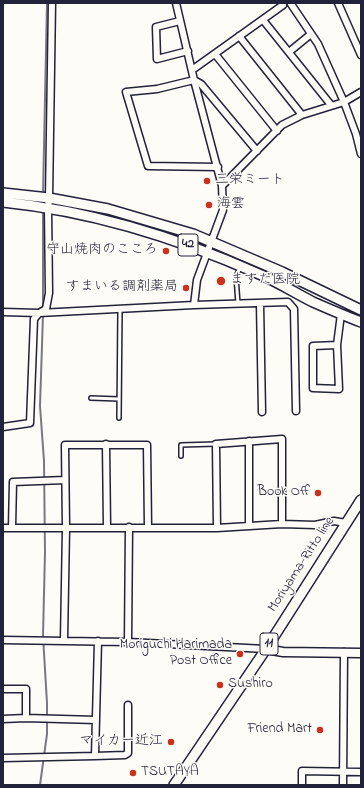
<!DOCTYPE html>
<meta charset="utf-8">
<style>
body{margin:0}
#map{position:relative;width:364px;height:788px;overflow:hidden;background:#fdfcf7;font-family:"Indie Flower",sans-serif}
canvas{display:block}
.frame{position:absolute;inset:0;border:4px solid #22223b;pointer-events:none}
</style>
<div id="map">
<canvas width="364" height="788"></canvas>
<div class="frame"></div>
</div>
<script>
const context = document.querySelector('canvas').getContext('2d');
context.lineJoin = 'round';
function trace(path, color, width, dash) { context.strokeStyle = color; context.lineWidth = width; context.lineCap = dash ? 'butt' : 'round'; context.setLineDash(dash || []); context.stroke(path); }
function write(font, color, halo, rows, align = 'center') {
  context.font = font + ' "Indie Flower","Klee One",sans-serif'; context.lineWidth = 3; context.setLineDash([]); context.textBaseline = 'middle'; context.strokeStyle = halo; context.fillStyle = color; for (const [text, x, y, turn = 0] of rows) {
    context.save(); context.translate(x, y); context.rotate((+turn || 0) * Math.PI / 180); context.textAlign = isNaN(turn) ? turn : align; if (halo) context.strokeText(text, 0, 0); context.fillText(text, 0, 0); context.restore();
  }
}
trace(new Path2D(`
 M 43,195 L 47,3
 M 43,309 L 43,211
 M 40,785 L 47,734 L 47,703 L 43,636 L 45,552 L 44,461 L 40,406 L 43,315`), '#787885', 2);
const lane = new Path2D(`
 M 238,304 L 236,276 L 240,268
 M 91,398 L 119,399
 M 119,418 L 120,309
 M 181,456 L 181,445 L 216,444`);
const street = new Path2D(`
 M 176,3 L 194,80 L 222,186 L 223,210 L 197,280 L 194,305
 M 338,3 L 361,55
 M 291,4 L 318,44 L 344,102 L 356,134 L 361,154
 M 263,20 L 331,105
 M 180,21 L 156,27 L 157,59 L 188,51
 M 239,36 L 302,115
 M 289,52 L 311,34
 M 215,54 L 277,131
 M 192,70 L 283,5 L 282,3
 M 218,167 L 148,166 L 126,92 L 157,89 L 194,80 L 201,84 L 257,151
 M 222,186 L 282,125 L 302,115 L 344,102 L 361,92
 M 260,304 L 262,412
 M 3,312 L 39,313 L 194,305 L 288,302 L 294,309 L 296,411
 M 337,345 L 313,346 L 313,388 L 339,389 L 337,345 L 341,314
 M 3,427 L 30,423 L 34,319 L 39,313 L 46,309 L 49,293 L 48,208 L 49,198 L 52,3
 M 106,444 L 107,527
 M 249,526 L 249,441
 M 12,527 L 13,482 L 65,480
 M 3,528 L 217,528 L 282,524 L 315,525 L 334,521 L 346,523
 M 217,528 L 216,444 L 282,439 L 282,524
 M 3,640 L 128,642 L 266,649
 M 64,640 L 66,528 L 65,445 L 147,445 L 148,527
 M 98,641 L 95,756 L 125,755 L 128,753 L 128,705
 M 128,642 L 129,527
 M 3,689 L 26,689 L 26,718 L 96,720
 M 3,719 L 26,718
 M 3,758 L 95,756
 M 302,785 L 302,771 L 361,772
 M 343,785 L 344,652`);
const secondary = new Path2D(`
 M 266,649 L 283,652 L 361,653`);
const primary = new Path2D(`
 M 3,193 L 49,198 L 108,209 L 193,234 L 282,272 L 361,310
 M 3,202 C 92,211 178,238 259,274 C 278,282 295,293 313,302 C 329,309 345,316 361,322
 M 174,785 L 266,649 L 361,500`);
trace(lane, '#22223b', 6);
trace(street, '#22223b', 9);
trace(secondary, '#22223b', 11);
trace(primary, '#22223b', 12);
trace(lane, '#fdfcf7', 3);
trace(street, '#fdfcf7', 6);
trace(secondary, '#fdfcf7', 8);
trace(primary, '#fdfcf7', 9);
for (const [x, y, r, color] of [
 [207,181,4,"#c8321e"],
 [209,205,4,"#c8321e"],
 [166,251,4,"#c8321e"],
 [221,281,5,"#c8321e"],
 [186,288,4,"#c8321e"],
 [318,493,4,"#c8321e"],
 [240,654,4,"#c8321e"],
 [220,685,4,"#c8321e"],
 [320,730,4,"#c8321e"],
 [171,742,4,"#c8321e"],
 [133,773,4,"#c8321e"]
]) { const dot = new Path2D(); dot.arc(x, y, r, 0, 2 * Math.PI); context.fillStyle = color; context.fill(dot); trace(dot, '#fdfcf7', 1.5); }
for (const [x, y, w] of [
 [188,245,20],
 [269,644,18]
]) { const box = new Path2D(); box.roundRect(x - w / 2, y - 11, w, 22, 3); context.fillStyle = '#fdfcf7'; context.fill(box); trace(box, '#22223b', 1); }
write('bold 13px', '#22223b', null, [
 ["42",188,245],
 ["11",269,644]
]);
write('14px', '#22223b', '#fdfcf7', [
 ["三栄ミート",215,181,"left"],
 ["海雲",217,205,"left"],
 ["守山焼肉のこころ",158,251],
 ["ますだ医院",230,281,"left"],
 ["すまいる調剤薬局",178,288],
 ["Book Off",310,493],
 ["Moriguchi Harimada",232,646],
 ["Post Office",232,662],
 ["Sushiro",228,685,"left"],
 ["Friend Mart",312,730],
 ["マイカー近江",163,742],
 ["TSUTAYA",141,773,"left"]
], 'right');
write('14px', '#22223b', '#fdfcf7', [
 ["Moriyama-Ritto line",302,565,-57]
]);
</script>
